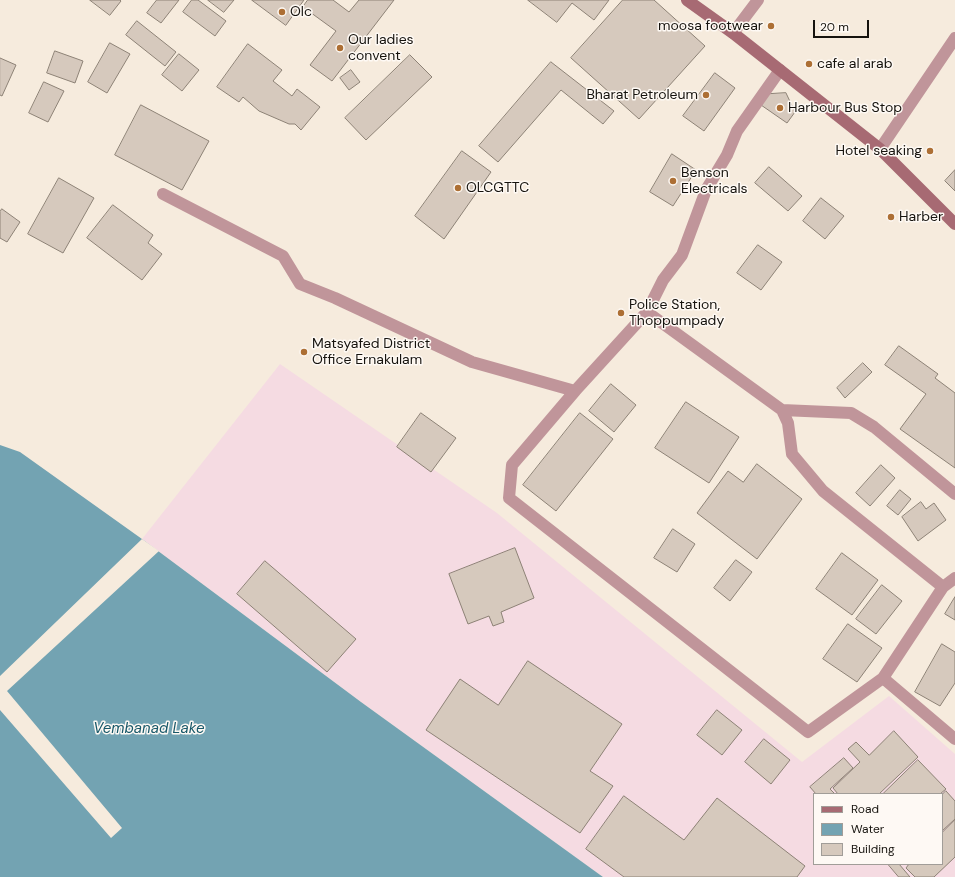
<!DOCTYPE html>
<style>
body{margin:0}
#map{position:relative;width:955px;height:877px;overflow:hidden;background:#f6ebdd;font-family:"DM Sans",sans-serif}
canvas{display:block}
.legend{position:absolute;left:813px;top:793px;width:130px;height:72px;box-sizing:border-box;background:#fef9f4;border:1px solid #a19d98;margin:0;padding:5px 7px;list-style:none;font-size:12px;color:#16130e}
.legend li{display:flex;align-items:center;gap:8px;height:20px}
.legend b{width:20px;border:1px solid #a19d98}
.scale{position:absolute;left:813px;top:20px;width:56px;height:18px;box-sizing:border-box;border:2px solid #16130e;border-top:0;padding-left:5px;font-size:12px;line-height:14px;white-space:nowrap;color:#16130e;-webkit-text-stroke:3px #fef9f4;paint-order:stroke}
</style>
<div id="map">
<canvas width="955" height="877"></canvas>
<ul class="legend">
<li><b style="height:5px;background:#a76a73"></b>Road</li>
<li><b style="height:11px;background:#73a3b2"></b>Water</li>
<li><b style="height:11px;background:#d6c9bd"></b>Building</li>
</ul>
<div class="scale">20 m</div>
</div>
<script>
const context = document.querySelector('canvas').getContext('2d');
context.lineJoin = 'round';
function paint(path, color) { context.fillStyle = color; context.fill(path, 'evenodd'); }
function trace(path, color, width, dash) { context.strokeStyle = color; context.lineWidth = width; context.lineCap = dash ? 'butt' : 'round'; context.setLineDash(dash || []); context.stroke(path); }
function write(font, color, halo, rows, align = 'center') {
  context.font = font + ' "DM Sans",sans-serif'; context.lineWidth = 3; context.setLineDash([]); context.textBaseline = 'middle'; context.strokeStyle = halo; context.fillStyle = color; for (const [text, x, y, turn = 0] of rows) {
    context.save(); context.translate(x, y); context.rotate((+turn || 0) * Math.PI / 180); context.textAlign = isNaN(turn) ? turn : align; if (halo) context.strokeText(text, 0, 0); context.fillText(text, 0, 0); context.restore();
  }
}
paint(new Path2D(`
 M 280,364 L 497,513 L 802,762 L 889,696 L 955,754 L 955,877 L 603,877 L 361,702 L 142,539 ZM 814,794 L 942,794 L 942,864 L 814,864 Z`), '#f5dbe2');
paint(new Path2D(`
 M 0,445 L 20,452 L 142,539 L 361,702 L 603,877 L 0,877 Z`), '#73a3b2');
paint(new Path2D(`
 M 142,539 L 159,551 L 7,691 L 122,828 L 111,838 L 0,710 L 0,676 Z`), '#f6ebdd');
const building = new Path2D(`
 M 90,0 L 120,0 L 121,1 L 110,15 Z
 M 157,0 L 179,0 L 161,23 L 147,13 Z
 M 192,0 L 198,0 L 226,21 L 215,36 L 183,12 Z
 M 208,0 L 234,0 L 224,12 Z
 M 252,0 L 304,0 L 286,25 Z
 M 308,0 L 333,0 L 349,12 L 359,0 L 394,0 L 332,81 L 310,65 L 336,31 L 303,7 Z
 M 528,0 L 609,0 L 594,20 L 572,3 L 557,22 Z
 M 623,0 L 654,0 L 705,46 L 639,119 L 571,58 Z
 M 137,21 L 176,52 L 165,66 L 126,35 Z
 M 110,43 L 130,54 L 107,93 L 88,82 Z
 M 248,44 L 282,70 L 273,81 L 292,96 L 297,89 L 320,107 L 301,130 L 295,124 L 289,124 L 259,111 L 243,97 L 239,102 L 217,87 Z
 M 55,51 L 83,61 L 75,83 L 47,73 Z
 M 179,54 L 199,70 L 182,91 L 162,75 Z
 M 410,55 L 432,77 L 366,140 L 345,118 Z
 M 0,58 L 16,65 L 2,96 L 0,95 Z
 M 551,62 L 614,111 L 603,124 L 561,90 L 498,162 L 479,146 Z
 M 351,70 L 360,82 L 349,90 L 340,78 Z
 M 715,73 L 735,88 L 704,131 L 683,116 Z
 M 44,82 L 64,91 L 48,122 L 29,113 Z
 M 786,93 L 795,112 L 787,123 L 761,105 L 769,94 Z
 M 141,105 L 209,141 L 182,190 L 115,155 Z
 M 462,151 L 491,172 L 444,239 L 415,216 Z
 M 672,154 L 696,170 L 673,206 L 650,192 Z
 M 769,167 L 802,196 L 788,211 L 755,183 Z
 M 955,170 L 955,191 L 945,181 Z
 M 59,178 L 94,198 L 63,253 L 28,234 Z
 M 821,198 L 844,216 L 825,239 L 803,221 Z
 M 113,205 L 153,235 L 148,243 L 162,254 L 142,280 L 87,238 Z
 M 2,209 L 20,222 L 7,242 L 0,238 L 0,212 Z
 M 758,245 L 782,262 L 761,290 L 737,273 Z
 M 899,346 L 938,374 L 935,378 L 955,393 L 955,468 L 900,429 L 926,394 L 885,365 Z
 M 863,363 L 872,372 L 845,398 L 837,388 Z
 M 611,384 L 636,405 L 614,432 L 589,411 Z
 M 686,402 L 739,437 L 709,483 L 655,448 Z
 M 421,413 L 456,438 L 431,472 L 397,447 Z
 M 580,413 L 613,439 L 556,511 L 523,485 Z
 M 757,464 L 802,499 L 757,559 L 697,513 L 728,471 L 743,482 Z
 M 881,465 L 895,478 L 870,506 L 856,493 Z
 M 900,490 L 911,499 L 898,515 L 887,506 Z
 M 921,502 L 926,509 L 934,503 L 946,520 L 918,541 L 902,517 Z
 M 673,529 L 695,544 L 677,572 L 654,558 Z
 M 515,548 L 534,598 L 501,612 L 504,622 L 493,626 L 489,616 L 468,624 L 449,574 Z
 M 842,553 L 878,580 L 852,615 L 816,589 Z
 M 736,560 L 752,572 L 730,601 L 714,588 Z
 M 265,561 L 356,639 L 327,672 L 237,594 Z
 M 882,585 L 902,601 L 876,634 L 856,619 Z
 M 955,597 L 955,620 L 945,614 Z
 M 848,624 L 882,648 L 857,682 L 823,659 Z
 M 942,644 L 955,652 L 955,683 L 940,706 L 915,692 Z
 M 528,661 L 622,724 L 590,771 L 613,786 L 580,833 L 426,730 L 460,679 L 498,705 Z
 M 717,710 L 742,730 L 722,755 L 697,735 Z
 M 894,731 L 918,757 L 879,794 L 838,794 L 833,788 L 860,762 L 848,749 L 856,742 L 869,755 Z
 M 764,739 L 790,760 L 771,784 L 745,762 Z
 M 844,758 L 853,768 L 830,789 L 835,794 L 816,794 L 810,787 Z
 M 918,760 L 946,789 L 940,794 L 883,794 Z
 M 946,791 L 955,801 L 955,819 L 942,831 L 942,795 Z
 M 624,796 L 684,840 L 717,798 L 805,866 L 797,877 L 624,877 L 586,849 Z
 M 955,820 L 955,857 L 934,877 L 915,877 L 906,868 L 909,864 L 942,864 L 942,833 Z
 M 888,864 L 899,864 L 910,877 L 899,877 Z`);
paint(building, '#d6c9bd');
trace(building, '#8d8276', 1);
trace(new Path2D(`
 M 733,33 L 758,0
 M 780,70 L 737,131 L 727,155 L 706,190 L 682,255 L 663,280 L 647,312 L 575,391 L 512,465 L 509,498 L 808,732 L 883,678 L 943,587 L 955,578
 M 880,149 L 955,38
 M 163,194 L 283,256 L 300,284 L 335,298 L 472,362 L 575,391
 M 647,312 L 782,410 L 788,423 L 792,454 L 823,491 L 943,587
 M 782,410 L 851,413 L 874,427 L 955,494
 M 883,678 L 955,739`), '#c0959a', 12);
trace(new Path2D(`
 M 687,0 L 733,33 L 880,149 L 955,224`), '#a76a73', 12);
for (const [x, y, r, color] of [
 [282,12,4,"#ad6f34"],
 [771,26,4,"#ad6f34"],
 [340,48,4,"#ad6f34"],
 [809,64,4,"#ad6f34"],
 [706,95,4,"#ad6f34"],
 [780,108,4,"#ad6f34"],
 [930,151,4,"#ad6f34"],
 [673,181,4,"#ad6f34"],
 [458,188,4,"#ad6f34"],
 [891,217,4,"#ad6f34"],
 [621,313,4,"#ad6f34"],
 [304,352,4,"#ad6f34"]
]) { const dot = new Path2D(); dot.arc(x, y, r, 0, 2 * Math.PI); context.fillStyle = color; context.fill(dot); trace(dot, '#fef9f4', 1.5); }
write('14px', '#16130e', '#fef9f4', [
 ["Olc",290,12],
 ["moosa footwear",763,26,"right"],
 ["Our ladies",348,40],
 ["convent",348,56],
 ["cafe al arab",817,64],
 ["Bharat Petroleum",698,95,"right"],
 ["Harbour Bus Stop",788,108],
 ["Hotel seaking",922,151,"right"],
 ["Benson",681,173],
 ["Electricals",681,189],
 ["OLCGTTC",466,188],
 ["Harber",899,217],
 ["Police Station,",629,305],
 ["Thoppumpady",629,321],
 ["Matsyafed District",312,344],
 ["Office Ernakulam",312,360]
], 'left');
write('italic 15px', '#185869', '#fef9f4', [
 ["Vembanad Lake",149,729]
]);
</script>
